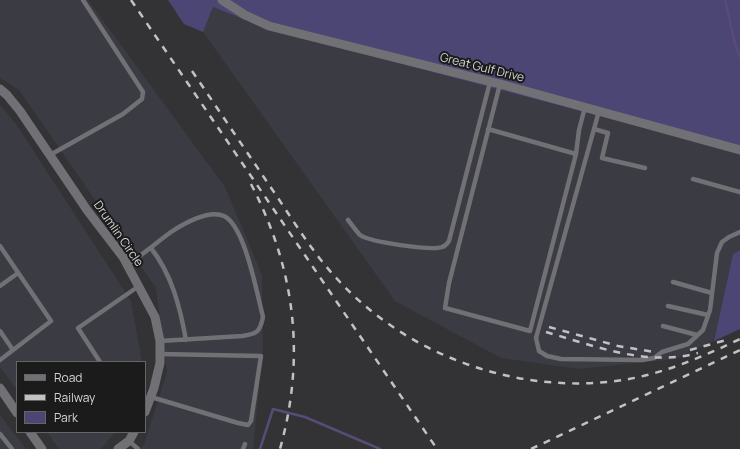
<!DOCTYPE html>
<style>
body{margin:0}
#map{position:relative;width:740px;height:449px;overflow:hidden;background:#333336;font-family:Manrope,sans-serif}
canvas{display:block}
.legend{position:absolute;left:16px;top:361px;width:130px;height:72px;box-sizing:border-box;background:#1b1b1c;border:1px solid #656566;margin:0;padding:5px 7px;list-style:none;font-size:12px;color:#d3d3d5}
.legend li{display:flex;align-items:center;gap:8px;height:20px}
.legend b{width:20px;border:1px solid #656566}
</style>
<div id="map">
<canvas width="740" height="449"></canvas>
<ul class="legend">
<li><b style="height:5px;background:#717074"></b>Road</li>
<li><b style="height:5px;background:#c2c2c4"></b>Railway</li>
<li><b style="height:11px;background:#4c4675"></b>Park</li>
</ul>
</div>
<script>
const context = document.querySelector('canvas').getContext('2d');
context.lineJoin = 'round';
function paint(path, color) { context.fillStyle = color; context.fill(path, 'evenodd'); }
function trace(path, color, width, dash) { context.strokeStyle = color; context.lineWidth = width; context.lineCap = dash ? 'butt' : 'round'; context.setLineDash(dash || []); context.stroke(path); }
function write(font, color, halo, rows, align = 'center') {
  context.font = font + ' Manrope,sans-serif'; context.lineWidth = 4; context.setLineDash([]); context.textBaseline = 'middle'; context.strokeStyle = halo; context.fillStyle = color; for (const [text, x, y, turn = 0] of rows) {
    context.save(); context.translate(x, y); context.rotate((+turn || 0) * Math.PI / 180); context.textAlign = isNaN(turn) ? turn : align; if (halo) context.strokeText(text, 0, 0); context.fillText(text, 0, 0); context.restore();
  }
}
paint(new Path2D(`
 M 0,0 L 88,0 L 225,187 L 262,275 L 263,348 L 253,449 L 139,449 L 144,445 L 167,372 L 156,288 L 19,90 L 0,78 Z
 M 213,7 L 265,28 L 740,153 L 740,250 L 733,254 L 714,341 L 675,359 L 579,369 L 501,358 L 395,301 L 203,32 Z
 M 0,105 L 16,124 L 131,301 L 142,362 L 17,362 L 17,390 L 0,367 Z
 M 0,415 L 26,449 L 0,449 Z
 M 47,432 L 115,432 L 101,449 L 59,449 Z`), '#3b3b44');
paint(new Path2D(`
 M 168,0 L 740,0 L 740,153 L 265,28 L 213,7 L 203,32 L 184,24 Z
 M 740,250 L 740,329 L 714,341 L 733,254 Z`), '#4c4675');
trace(new Path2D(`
 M 725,0 L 735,44 L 740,57
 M 260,449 L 273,409 L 305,417 L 380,449`), '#584c77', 2.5);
trace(new Path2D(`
 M 500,84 L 449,283 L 445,308 L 530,331 L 576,154 L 579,130 L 585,107
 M 599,111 L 536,338 L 539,351 L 547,356 L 561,359 L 642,360 L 654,358 L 662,352 L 688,344 L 703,330 L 710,310 L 717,253 L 722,242 L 729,237 L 740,232
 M 488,129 L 576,154
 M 594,129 L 608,133 L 602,158 L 645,168
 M 50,155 L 123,114 L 142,99 L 143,92 L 83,0
 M 693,179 L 740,192
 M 348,220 C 352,225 356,231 360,235 C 370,242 431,251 442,247 C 446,246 447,244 449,241 L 490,82
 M 0,246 L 51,321 L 0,360
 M 151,248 C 172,275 180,307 186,340
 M 127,265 C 142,255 156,243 171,232 C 183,224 209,209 224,216 C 245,226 257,294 263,317 C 260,332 257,334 242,336 L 160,341
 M 673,282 L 712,293
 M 0,286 L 18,273
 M 668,306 L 708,315
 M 663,326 L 697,335
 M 0,331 L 13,350
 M 100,362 L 78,328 L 139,286
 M 151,397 L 238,423 L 248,425 L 251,421 L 261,356 L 160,354
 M 0,434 L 12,449
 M 129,441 L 138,449
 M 243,449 L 245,444`), '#717074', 4.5);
trace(new Path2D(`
 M 222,0 L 245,15 L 269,26 L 500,84 L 740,150
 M 0,89 L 7,95 L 20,111 L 87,210 L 123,257 L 155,317 L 160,341 L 160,363 L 154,388 L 145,412
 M 0,388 L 17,413
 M 30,432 L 42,449
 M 118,449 L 129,441 L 134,432`), '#717074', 9);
trace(new Path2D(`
 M 131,0 L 437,449
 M 192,71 C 220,112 248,154 276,195 C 296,225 315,256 340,282 C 412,359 525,397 629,379 C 668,372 704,356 740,339
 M 251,184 C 295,269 306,356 280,449
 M 549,327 L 618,346 L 654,352
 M 546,332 C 595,346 647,367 698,353
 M 690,350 L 730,339
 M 531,449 L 740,350`), '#c2c2c4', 2.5, [7, 7]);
write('12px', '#d3d3d5', '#1b1b1c', [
 ["Great Gulf Drive",482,68,14],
 ["Drumlin Circle",118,234,55]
]);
</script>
